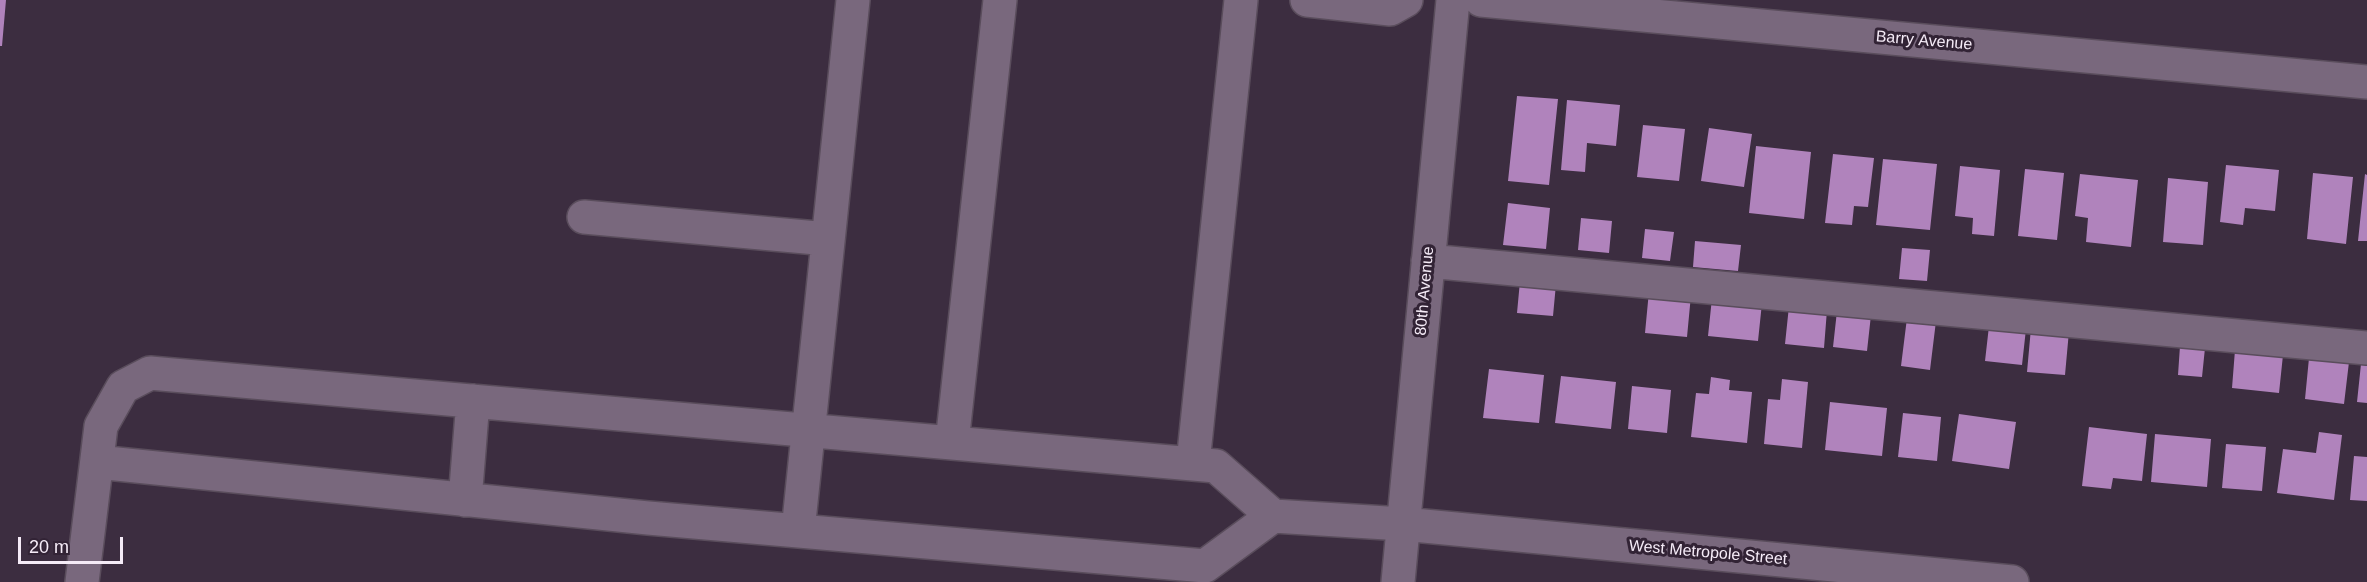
<!DOCTYPE html>
<style>
body{margin:0}
#map{position:relative;width:2367px;height:582px;overflow:hidden;background:#3c2d40;font-family:Arial,sans-serif}
canvas{display:block}
.scale{position:absolute;left:18px;top:537px;width:105px;height:27px;box-sizing:border-box;border:3px solid #f5ebf7;border-top:0;padding-left:8px;font-size:18px;line-height:21px;white-space:nowrap;color:#f5ebf7;-webkit-text-stroke:4px #322335;paint-order:stroke}
</style>
<div id="map">
<canvas width="2367" height="582"></canvas>
<div class="scale">20 m</div>
</div>
<script>
const context = document.querySelector('canvas').getContext('2d');
context.lineJoin = 'round';
function paint(path, color) { context.fillStyle = color; context.fill(path, 'evenodd'); }
function trace(path, color, width, dash) { context.strokeStyle = color; context.lineWidth = width; context.lineCap = dash ? 'butt' : 'round'; context.setLineDash(dash || []); context.stroke(path); }
function write(font, color, halo, rows, align = 'center') {
  context.font = font + ' Arial,sans-serif'; context.lineWidth = 6; context.setLineDash([]); context.textBaseline = 'middle'; context.strokeStyle = halo; context.fillStyle = color; for (const [text, x, y, turn = 0] of rows) {
    context.save(); context.translate(x, y); context.rotate((+turn || 0) * Math.PI / 180); context.textAlign = isNaN(turn) ? turn : align; if (halo) context.strokeText(text, 0, 0); context.fillText(text, 0, 0); context.restore();
  }
}
paint(new Path2D(`
 M 0,0 L 6,0 L 2,46 L 0,46 Z
 M 1517,96 L 1558,99 L 1549,185 L 1508,181 Z
 M 1567,100 L 1620,105 L 1616,146 L 1587,143 L 1585,172 L 1561,170 Z
 M 1643,125 L 1685,129 L 1679,181 L 1637,177 Z
 M 1709,128 L 1752,134 L 1744,187 L 1701,181 Z
 M 1756,146 L 1811,152 L 1804,219 L 1749,213 Z
 M 1833,154 L 1874,158 L 1868,207 L 1854,206 L 1852,225 L 1825,223 Z
 M 1883,159 L 1937,164 L 1930,230 L 1876,225 Z
 M 2226,165 L 2279,170 L 2275,211 L 2245,208 L 2243,225 L 2220,222 Z
 M 1960,166 L 2000,170 L 1994,236 L 1972,234 L 1973,218 L 1955,216 Z
 M 2025,169 L 2064,173 L 2057,240 L 2018,236 Z
 M 2313,173 L 2353,177 L 2346,244 L 2307,239 Z
 M 2080,174 L 2138,180 L 2131,247 L 2086,242 L 2088,218 L 2075,216 Z
 M 2365,174 L 2367,175 L 2367,241 L 2358,241 Z
 M 2168,178 L 2208,182 L 2203,245 L 2163,242 Z
 M 1508,203 L 1550,208 L 1546,249 L 1503,245 Z
 M 1581,218 L 1612,221 L 1609,253 L 1578,250 Z
 M 1645,229 L 1674,232 L 1670,261 L 1642,258 Z
 M 1695,241 L 1741,245 L 1738,271 L 1693,267 Z
 M 1902,248 L 1930,250 L 1927,281 L 1899,279 Z
 M 1520,281 L 1556,284 L 1553,316 L 1517,313 Z
 M 1649,291 L 1691,295 L 1687,337 L 1645,333 Z
 M 1712,298 L 1762,303 L 1758,341 L 1708,336 Z
 M 1789,306 L 1827,310 L 1824,348 L 1785,344 Z
 M 1837,311 L 1871,315 L 1867,351 L 1833,347 Z
 M 1907,318 L 1936,321 L 1930,370 L 1901,366 Z
 M 1989,326 L 2026,329 L 2022,365 L 1985,361 Z
 M 2031,328 L 2069,331 L 2065,375 L 2027,372 Z
 M 2180,346 L 2205,348 L 2202,377 L 2178,375 Z
 M 2235,350 L 2283,355 L 2279,393 L 2232,388 Z
 M 2309,358 L 2349,362 L 2344,404 L 2305,399 Z
 M 2361,364 L 2367,365 L 2367,403 L 2357,402 Z
 M 1489,369 L 1544,375 L 1539,423 L 1483,418 Z
 M 1561,376 L 1616,382 L 1611,429 L 1555,423 Z
 M 1711,377 L 1730,380 L 1729,390 L 1752,392 L 1747,443 L 1691,437 L 1696,393 L 1709,394 Z
 M 1782,379 L 1808,382 L 1802,448 L 1764,444 L 1768,399 L 1780,400 Z
 M 1632,386 L 1671,390 L 1667,433 L 1628,429 Z
 M 1830,402 L 1887,408 L 1882,456 L 1825,450 Z
 M 1903,413 L 1941,417 L 1937,461 L 1898,457 Z
 M 1959,414 L 2016,422 L 2009,469 L 1952,461 Z
 M 2089,427 L 2147,434 L 2142,481 L 2113,478 L 2111,489 L 2082,486 Z
 M 2319,432 L 2342,435 L 2334,500 L 2277,493 L 2283,449 L 2316,453 Z
 M 2155,434 L 2211,439 L 2207,487 L 2151,482 Z
 M 2226,444 L 2266,447 L 2262,491 L 2222,488 Z
 M 2354,456 L 2367,457 L 2367,501 L 2350,500 Z`), '#b083bc');
const minor = new Path2D(`
 M 1307,0 L 1390,9 L 1406,0
 M 1481,0 L 2367,82
 M 584,217 L 828,239
 M 1428,261 L 2367,348
 M 952,443 L 1000,0
 M 1193,463 L 1241,0
 M 465,500 L 473,401
 M 1273,516 L 1403,524 L 2012,582
 M 798,531 L 853,0
 M 82,582 L 101,426 L 123,387 L 150,373 L 1216,466 L 1273,516 L 1205,566 L 648,518 L 97,462
 M 1398,582 L 1453,0`);
trace(minor, '#5a4d5c', 36);
trace(minor, '#79687d', 33);
write('16px', '#f5ebf7', '#322335', [
 ["Barry Avenue",1924,41,5],
 ["80th Avenue",1425,291,-85],
 ["West Metropole Street",1708,553,5]
]);
</script>
